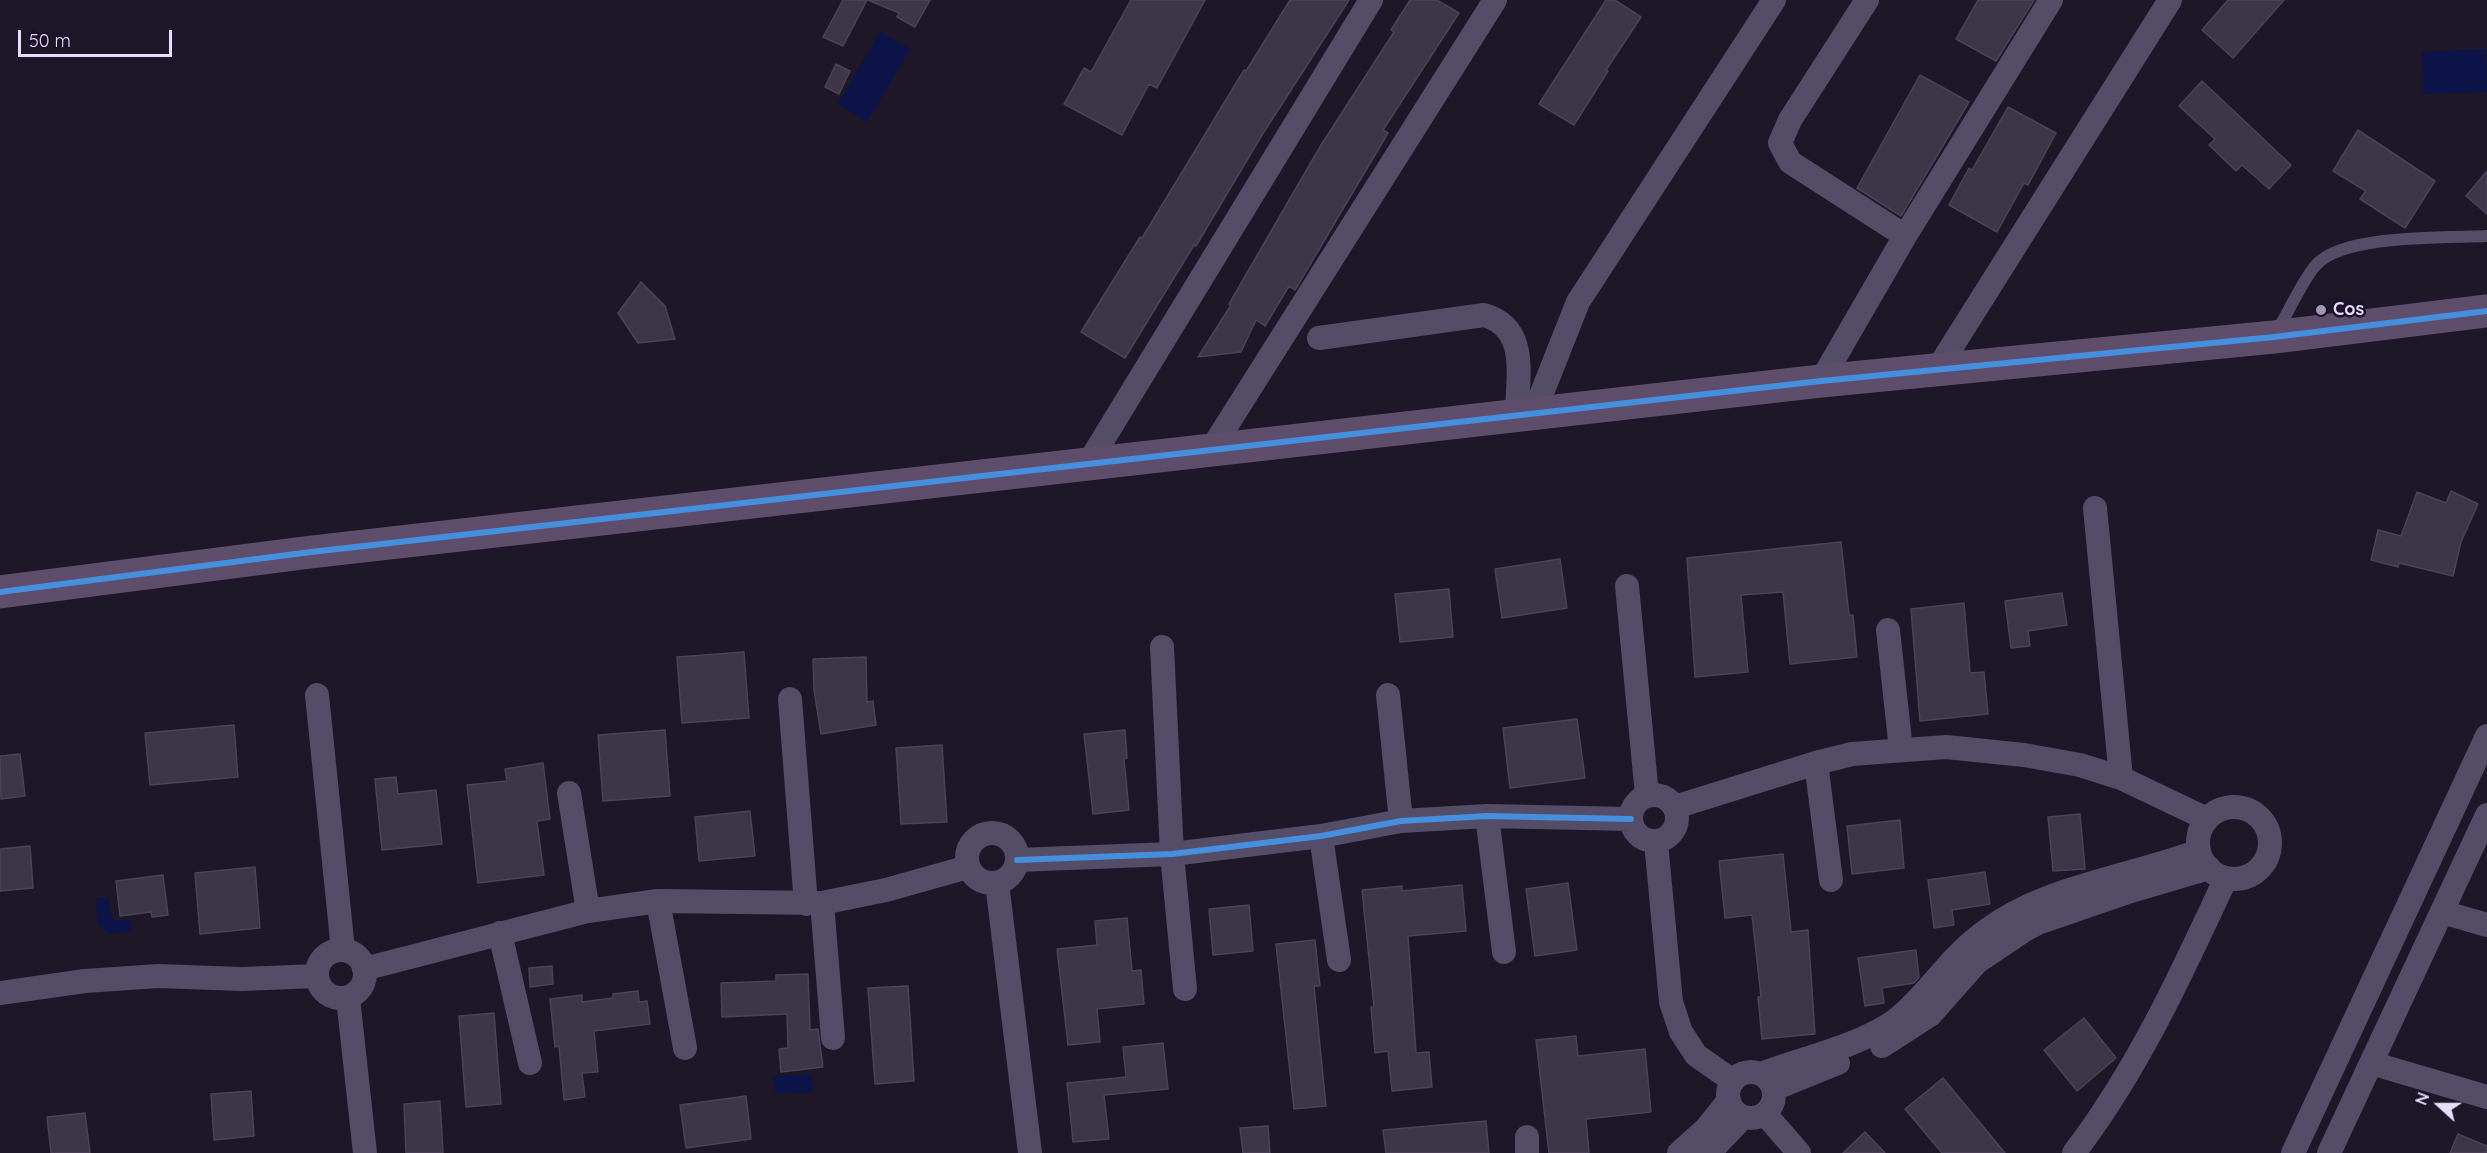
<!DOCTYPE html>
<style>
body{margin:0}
#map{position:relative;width:2487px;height:1153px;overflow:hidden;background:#1d1727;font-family:Quicksand,sans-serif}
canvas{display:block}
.north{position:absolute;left:2409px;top:1075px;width:60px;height:60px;-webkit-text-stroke:4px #1c112d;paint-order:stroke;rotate:291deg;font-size:16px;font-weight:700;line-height:24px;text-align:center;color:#e9ddff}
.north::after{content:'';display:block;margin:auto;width:21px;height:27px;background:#e9ddff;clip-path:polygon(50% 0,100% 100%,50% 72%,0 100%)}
.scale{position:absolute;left:18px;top:30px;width:154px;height:27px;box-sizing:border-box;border:3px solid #e9ddff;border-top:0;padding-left:8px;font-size:18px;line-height:21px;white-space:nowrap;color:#e9ddff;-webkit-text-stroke:4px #1c112d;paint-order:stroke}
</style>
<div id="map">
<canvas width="2487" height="1153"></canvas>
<div class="north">N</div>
<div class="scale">50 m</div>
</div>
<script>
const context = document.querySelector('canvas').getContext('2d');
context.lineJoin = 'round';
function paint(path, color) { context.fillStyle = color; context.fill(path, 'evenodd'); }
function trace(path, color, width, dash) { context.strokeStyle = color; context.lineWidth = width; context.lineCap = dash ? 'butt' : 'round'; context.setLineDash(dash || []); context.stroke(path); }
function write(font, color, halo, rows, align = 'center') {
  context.font = font + ' Quicksand,sans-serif'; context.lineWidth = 5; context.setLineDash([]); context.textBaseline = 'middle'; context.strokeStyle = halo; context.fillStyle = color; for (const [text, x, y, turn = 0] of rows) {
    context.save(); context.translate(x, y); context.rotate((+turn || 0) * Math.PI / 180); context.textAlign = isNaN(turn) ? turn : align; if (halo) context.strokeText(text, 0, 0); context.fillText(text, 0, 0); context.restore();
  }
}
paint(new Path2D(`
 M 880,32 L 910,49 L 867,122 L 838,104 Z
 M 2486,49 L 2487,92 L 2423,94 L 2422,52 Z
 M 96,898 L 108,898 L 111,916 L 115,920 L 131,920 L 131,932 L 108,933 L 98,924 Z
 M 811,1074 L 813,1092 L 775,1094 L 773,1076 Z`), '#0d1449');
const building = new Path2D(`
 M 843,0 L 867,0 L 843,46 L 823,37 Z
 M 868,0 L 930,0 L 915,27 L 897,17 L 899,13 Z
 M 1131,0 L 1205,0 L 1157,88 L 1149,84 L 1122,135 L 1064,104 L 1084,68 L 1091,72 Z
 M 1290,0 L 1349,0 L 1262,135 L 1196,246 L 1194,245 L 1125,358 L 1081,332 L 1140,237 L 1142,238 L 1244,70 L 1246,71 Z
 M 1410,0 L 1437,0 L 1459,13 L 1383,130 L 1388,133 L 1295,290 L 1289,286 L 1265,326 L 1256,320 L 1241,352 L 1198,357 L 1231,305 L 1229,304 L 1321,145 L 1394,32 L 1391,30 Z
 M 1606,0 L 1615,0 L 1641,17 L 1606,70 L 1608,71 L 1574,125 L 1539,104 Z
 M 1978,0 L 2034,0 L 1996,61 L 1956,39 Z
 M 2228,0 L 2284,0 L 2233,58 L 2202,30 Z
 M 836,64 L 850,71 L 839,94 L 825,87 Z
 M 1920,75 L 1969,102 L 1901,216 L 1857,188 Z
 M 2202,81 L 2291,165 L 2269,189 L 2242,165 L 2236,171 L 2209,145 L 2215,139 L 2179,106 Z
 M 2008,107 L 2056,133 L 2028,185 L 2024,183 L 1997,232 L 1949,205 L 1969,168 L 1972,170 Z
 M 2358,130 L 2435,181 L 2405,228 L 2360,199 L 2366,191 L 2333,171 Z
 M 2487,171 L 2487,214 L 2466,196 Z
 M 641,282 L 665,306 L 675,339 L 638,343 L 618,313 Z
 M 2451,491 L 2478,504 L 2461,542 L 2453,576 L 2399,563 L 2398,567 L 2371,560 L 2378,530 L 2401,536 L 2417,492 L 2446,503 Z
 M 1841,542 L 1849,615 L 1853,615 L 1857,657 L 1790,664 L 1783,592 L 1741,595 L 1748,672 L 1695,677 L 1687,558 Z
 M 1560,559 L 1567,608 L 1502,618 L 1495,569 Z
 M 1449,589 L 1453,637 L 1400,642 L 1395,594 Z
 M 2062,593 L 2067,625 L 2028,631 L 2030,646 L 2011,648 L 2005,601 Z
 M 1964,603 L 1970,673 L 1984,672 L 1988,714 L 1920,721 L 1911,609 Z
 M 744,652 L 749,718 L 682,723 L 677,657 Z
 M 866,657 L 867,702 L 873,701 L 876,725 L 821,734 L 814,690 L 813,659 Z
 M 1577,719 L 1585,778 L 1510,788 L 1503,728 Z
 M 234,725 L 238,777 L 150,785 L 145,733 Z
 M 665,730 L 670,796 L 603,801 L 598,735 Z
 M 1125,730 L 1127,758 L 1124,759 L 1129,810 L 1093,814 L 1084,734 Z
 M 942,745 L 947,822 L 901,824 L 896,748 Z
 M 20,754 L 25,796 L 1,799 L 0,756 Z
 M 543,763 L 550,819 L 537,821 L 544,875 L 478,883 L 467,785 L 507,781 L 505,769 Z
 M 396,777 L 398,794 L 436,790 L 442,844 L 382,850 L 375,779 Z
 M 750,811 L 755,856 L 699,861 L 695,817 Z
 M 2080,814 L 2085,869 L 2053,871 L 2048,817 Z
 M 1900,820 L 1904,868 L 1852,874 L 1847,826 Z
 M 30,846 L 33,888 L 0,891 L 0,849 Z
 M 1783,854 L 1791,932 L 1808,930 L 1815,1034 L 1762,1039 L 1758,997 L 1761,997 L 1752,915 L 1725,918 L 1719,861 Z
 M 255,867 L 260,928 L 200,934 L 195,873 Z
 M 1985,872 L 1990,904 L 1952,910 L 1954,925 L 1934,928 L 1928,880 Z
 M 163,875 L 168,915 L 152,917 L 151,912 L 120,916 L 116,881 Z
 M 1568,883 L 1577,950 L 1535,956 L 1526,889 Z
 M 1462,885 L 1466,931 L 1408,936 L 1416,1053 L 1429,1052 L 1432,1087 L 1392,1091 L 1388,1051 L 1375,1053 L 1371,1007 L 1374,1007 L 1362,890 L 1402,886 L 1402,891 Z
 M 1249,905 L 1253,951 L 1213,955 L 1209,909 Z
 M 1127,918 L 1132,971 L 1141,970 L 1144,1004 L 1097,1009 L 1100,1042 L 1068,1045 L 1057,949 L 1097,945 L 1095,921 Z
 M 1315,940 L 1320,986 L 1314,986 L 1326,1106 L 1294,1109 L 1276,944 Z
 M 1916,950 L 1919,977 L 1914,983 L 1882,988 L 1884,1003 L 1865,1006 L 1858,958 Z
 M 552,966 L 553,984 L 530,987 L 529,968 Z
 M 808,974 L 810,1030 L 818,1029 L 823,1067 L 781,1072 L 779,1049 L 788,1048 L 787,1014 L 722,1017 L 721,983 L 776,981 L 776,975 Z
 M 908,986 L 914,1081 L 875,1084 L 868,988 Z
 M 638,991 L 639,1002 L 647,1001 L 650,1024 L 594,1031 L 598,1072 L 582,1073 L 585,1097 L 564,1100 L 559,1046 L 555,1047 L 550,999 L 582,995 L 582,1002 L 613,998 L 613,994 Z
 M 494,1013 L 501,1104 L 466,1107 L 459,1016 Z
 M 2084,1018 L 2116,1058 L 2077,1091 L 2044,1050 Z
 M 1576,1036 L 1578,1056 L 1645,1049 L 1651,1112 L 1586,1119 L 1589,1153 L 1549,1153 L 1536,1040 Z
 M 1163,1043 L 1168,1089 L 1104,1095 L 1109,1139 L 1073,1142 L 1067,1083 L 1126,1077 L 1123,1047 Z
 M 1943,1078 L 2005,1153 L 1942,1153 L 1905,1109 Z
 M 251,1091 L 254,1136 L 214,1140 L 211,1094 Z
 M 746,1096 L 751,1139 L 686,1148 L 680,1105 Z
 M 440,1101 L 443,1153 L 406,1153 L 404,1104 Z
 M 85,1113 L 90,1153 L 51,1153 L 47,1117 Z
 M 1486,1121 L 1489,1153 L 1386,1153 L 1383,1130 Z
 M 1268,1126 L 1270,1153 L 1243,1153 L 1240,1128 Z
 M 1865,1132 L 1885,1153 L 1843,1153 Z
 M 2458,1134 L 2487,1146 L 2487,1153 L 2450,1153 Z`);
paint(building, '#3d3648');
trace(building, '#4c4259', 1.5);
trace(new Path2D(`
 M 2276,333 C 2287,315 2303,279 2316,265 C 2343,234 2446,238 2487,236`), '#534d67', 12);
trace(new Path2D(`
 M 1867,0 L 1790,120 L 1780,143 L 1790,162 L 1905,236
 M 1319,338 L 1484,315 C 1530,328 1517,378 1517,415
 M 1937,370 L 2170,0
 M 1821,381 L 1905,236 L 2051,0
 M 1534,413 L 1578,302 L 1774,0
 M 1211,450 L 1495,0
 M 1088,464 L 1371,0
 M 2095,508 L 2121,778
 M 1627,586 L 1647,795
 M 1888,630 L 1901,750
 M 1162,647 L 1172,854 L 1185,989
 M 317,695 L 343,950
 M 1388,695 L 1401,821
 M 790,699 L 806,904
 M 1816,763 L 1831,880
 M 569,793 L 588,911
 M1631 818a23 23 0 1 1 46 0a23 23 0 1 1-46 0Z
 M 1675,807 L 1816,763 L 1852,754 L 1946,747 L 2024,755 L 2080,765 L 2121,778 L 2207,819
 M2198 843a36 36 0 1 1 72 0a36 36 0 1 1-72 0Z
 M 1487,816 L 1504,952
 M967 858a25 25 0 1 1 50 0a25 25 0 1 1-50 0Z
 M 1321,836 L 1339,960
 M 1656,842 L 1671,1002 L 1681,1032 L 1696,1055 L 1733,1081
 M 1017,860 L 1172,854 L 1321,836 L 1401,821 L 1487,816 L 1631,819
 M 997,883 L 1030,1153
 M 658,901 L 685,1048
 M 822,903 L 833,1038
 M 2442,912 L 2487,925
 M 500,933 L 530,1063
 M317 974a24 24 0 1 1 48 0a24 24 0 1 1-48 0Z
 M 364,969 L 588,911 L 658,901 L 822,903 L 886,890 L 968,867
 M 0,993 L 85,981 L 158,976 L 242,979 L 317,976
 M 348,998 L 365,1153
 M 1882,1046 L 1930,1015 L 1977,962 L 2023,931 L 2038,923 L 2131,891 L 2209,868
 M 2371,1063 L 2487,1097
 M1728 1095a23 23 0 1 1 46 0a23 23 0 1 1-46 0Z
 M 1761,1074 C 1803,1058 1860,1046 1896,1020 C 1919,1002 1936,978 1956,957 C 1973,939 1992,925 2014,913 C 2071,883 2139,873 2199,851
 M 1774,1089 L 1838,1063
 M 1765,1114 L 1799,1153
 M 1527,1153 L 1527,1137
 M 1679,1153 L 1706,1129 L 1729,1100
 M 1709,1153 L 1743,1117
 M 2074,1153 C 2138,1069 2182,973 2226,878
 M 2293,1153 L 2487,736
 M 2329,1153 L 2487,815`), '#534d67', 24);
trace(new Path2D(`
 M 0,592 L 311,552 L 1088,464 L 1821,381 L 2274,337 L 2487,311`), '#5e4e6b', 33);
trace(new Path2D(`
 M 0,592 L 311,552 L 1088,464 L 1821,381 L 2274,337 L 2487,311
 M 1017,860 L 1172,854 L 1321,836 L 1401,821 L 1487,816 L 1631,819`), '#468fdf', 6);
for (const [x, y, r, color] of [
 [2321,310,6,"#a298b3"]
]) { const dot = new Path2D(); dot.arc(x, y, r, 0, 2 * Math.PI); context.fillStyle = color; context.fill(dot); trace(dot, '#1c112d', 2); }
write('bold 18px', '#e9ddff', '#1c112d', [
 ["Cos",2333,310]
], 'left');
</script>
